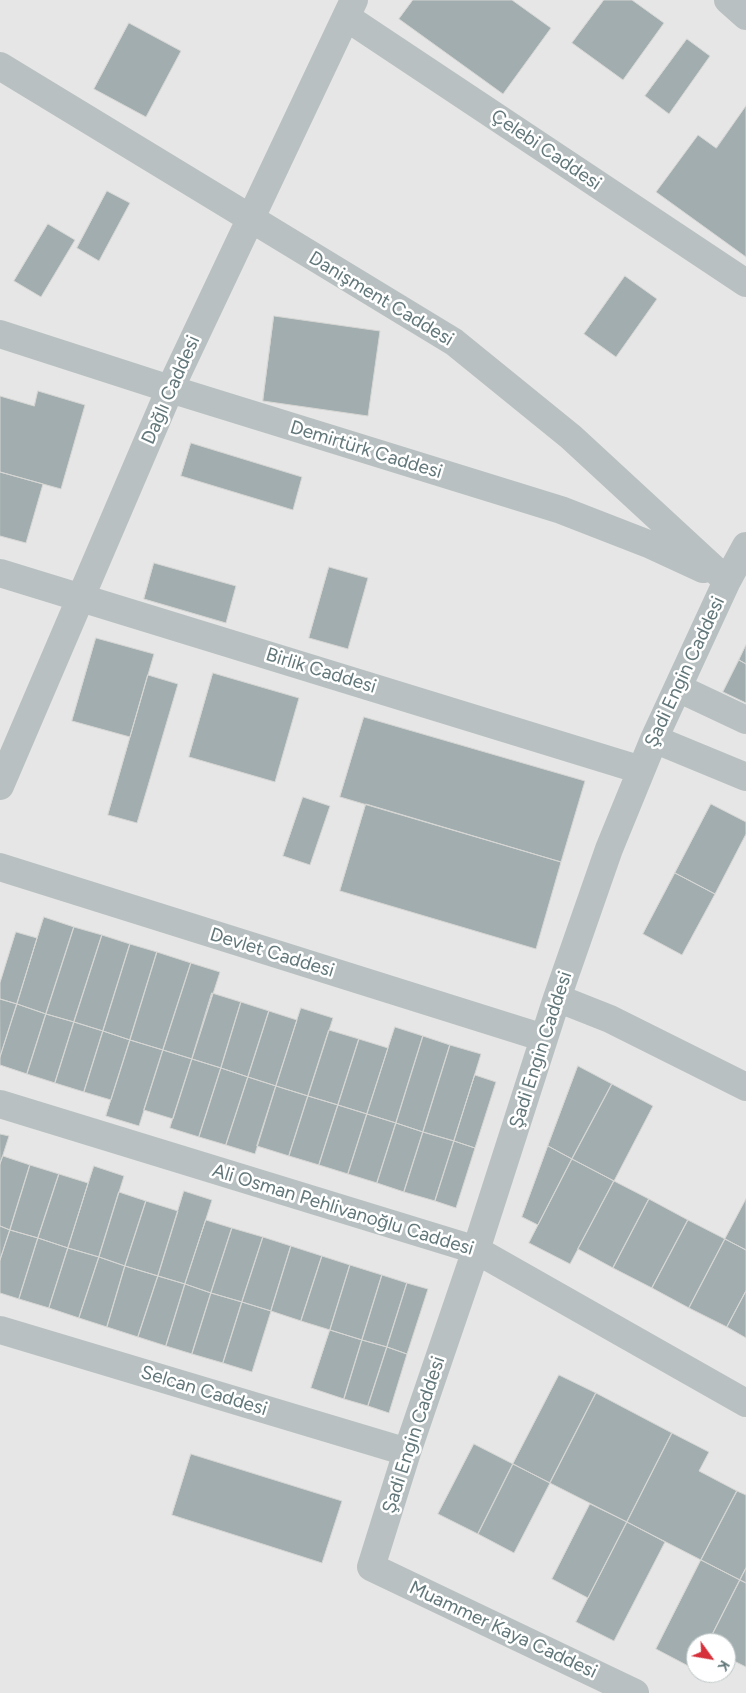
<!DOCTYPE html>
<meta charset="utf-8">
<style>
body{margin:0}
#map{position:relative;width:746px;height:1693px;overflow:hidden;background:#f5f4f1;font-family:Figtree,sans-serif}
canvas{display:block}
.north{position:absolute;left:686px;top:1633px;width:50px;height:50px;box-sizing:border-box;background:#fff;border:1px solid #c0c9ca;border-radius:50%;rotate:122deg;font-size:14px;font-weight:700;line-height:20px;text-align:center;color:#62777a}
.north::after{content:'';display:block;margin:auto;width:18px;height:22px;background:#d6303a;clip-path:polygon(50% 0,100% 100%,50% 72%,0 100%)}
</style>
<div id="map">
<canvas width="746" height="1693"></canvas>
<div class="north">K</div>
</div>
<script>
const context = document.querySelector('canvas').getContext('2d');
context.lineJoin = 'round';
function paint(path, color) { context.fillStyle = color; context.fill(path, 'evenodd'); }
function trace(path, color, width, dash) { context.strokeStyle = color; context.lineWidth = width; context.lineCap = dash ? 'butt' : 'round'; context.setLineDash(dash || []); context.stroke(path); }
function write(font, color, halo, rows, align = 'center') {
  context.font = font + ' Figtree,sans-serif'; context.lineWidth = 5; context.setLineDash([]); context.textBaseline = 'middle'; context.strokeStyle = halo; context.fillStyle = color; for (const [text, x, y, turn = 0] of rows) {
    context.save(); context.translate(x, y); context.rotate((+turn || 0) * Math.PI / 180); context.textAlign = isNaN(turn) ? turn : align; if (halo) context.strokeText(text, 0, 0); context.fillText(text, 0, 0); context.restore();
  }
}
paint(new Path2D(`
 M 0,0 L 746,0 L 746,1693 L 0,1693 ZM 696,1643 L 726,1643 L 726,1673 L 696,1673 Z`), '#e5e6e5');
const building = new Path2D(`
 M 413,0 L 512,0 L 551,28 L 503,94 L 399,19 Z
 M 604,0 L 632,0 L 664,23 L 623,80 L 572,43 Z
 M 129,23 L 181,51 L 146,117 L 94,89 Z
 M 687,39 L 710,56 L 669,114 L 645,96 Z
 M 746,106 L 746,257 L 656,192 L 698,135 L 716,148 Z
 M 107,191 L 130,203 L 99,261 L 77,248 Z
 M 48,224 L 75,240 L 41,297 L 14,281 Z
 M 625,276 L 657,299 L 616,357 L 584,334 Z
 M 274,316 L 380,331 L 368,416 L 263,401 Z
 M 38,391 L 85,405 L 61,489 L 0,472 L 0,396 L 34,406 Z
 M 191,443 L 302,477 L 293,510 L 181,476 Z
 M 0,472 L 43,484 L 26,543 L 0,536 Z
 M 154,563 L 236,586 L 226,623 L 144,599 Z
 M 329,567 L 368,578 L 348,649 L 309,638 Z
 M 96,638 L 154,654 L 130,737 L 72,721 Z
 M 746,645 L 746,664 L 739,660 Z
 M 739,660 L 746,664 L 746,703 L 723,692 Z
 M 213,673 L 299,698 L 275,782 L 189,757 Z
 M 148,675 L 178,684 L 137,823 L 108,815 Z
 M 364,717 L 585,781 L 561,862 L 340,797 Z
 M 303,797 L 330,806 L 310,865 L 283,856 Z
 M 366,804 L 561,862 L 536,949 L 340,891 Z
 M 711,804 L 746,822 L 746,834 L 715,894 L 675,873 Z
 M 675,873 L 715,894 L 682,955 L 643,934 Z
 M 44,917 L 74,927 L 46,1014 L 17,1004 Z
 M 74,927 L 102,935 L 74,1022 L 46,1014 Z
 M 16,932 L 37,938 L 17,1004 L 0,999 L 0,983 Z
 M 102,935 L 130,944 L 103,1031 L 74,1022 Z
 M 130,944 L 157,952 L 130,1040 L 103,1031 Z
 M 157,952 L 191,963 L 163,1050 L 130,1040 Z
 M 191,963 L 220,972 L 192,1059 L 163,1050 Z
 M 212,993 L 241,1002 L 221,1068 L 192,1059 Z
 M 0,999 L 17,1004 L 0,1057 Z
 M 241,1002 L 269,1011 L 248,1077 L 221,1068 Z
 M 17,1004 L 46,1014 L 27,1074 L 0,1065 L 0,1057 Z
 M 301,1008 L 333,1018 L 308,1096 L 276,1086 Z
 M 269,1011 L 297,1020 L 276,1086 L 248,1077 Z
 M 46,1014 L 74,1022 L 55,1083 L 27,1074 Z
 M 74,1022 L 103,1031 L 84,1092 L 55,1083 Z
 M 395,1027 L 423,1036 L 396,1123 L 367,1114 Z
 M 329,1030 L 359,1039 L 338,1105 L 308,1096 Z
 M 103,1031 L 130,1040 L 111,1100 L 84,1092 Z
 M 423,1036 L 450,1045 L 423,1132 L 396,1123 Z
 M 359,1039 L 388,1048 L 367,1114 L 338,1105 Z
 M 130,1040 L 163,1050 L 139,1126 L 106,1116 Z
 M 450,1045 L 481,1054 L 454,1141 L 423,1132 Z
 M 163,1050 L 192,1059 L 173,1119 L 144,1110 Z
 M 192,1059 L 221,1068 L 199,1137 L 170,1128 Z
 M 578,1066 L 612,1084 L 572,1159 L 548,1146 Z
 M 221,1068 L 248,1077 L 226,1145 L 199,1137 Z
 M 475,1075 L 496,1082 L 475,1148 L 454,1141 Z
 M 248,1077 L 276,1086 L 255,1154 L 226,1145 Z
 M 612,1084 L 653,1106 L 614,1181 L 572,1159 Z
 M 276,1086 L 308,1096 L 289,1156 L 257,1146 Z
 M 308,1096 L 338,1105 L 319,1165 L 289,1156 Z
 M 338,1105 L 367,1114 L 348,1174 L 319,1165 Z
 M 367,1114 L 396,1123 L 377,1183 L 348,1174 Z
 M 396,1123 L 423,1132 L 404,1192 L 377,1183 Z
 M 423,1132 L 454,1141 L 435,1201 L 404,1192 Z
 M 0,1134 L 9,1136 L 0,1164 Z
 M 454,1141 L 475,1148 L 456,1208 L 435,1201 Z
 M 548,1146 L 572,1159 L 538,1225 L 522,1217 Z
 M 3,1156 L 30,1165 L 10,1230 L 0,1226 L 0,1164 Z
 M 572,1159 L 614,1181 L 570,1264 L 529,1243 Z
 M 30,1165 L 59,1174 L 38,1238 L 10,1230 Z
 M 94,1166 L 124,1176 L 99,1257 L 68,1248 Z
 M 59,1174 L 88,1183 L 68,1248 L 38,1238 Z
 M 614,1181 L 649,1199 L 613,1268 L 578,1249 Z
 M 184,1191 L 212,1200 L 185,1284 L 158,1276 Z
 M 119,1192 L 146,1201 L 125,1266 L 99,1257 Z
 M 649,1199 L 688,1220 L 652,1288 L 613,1268 Z
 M 746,1199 L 746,1250 L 725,1239 Z
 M 146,1201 L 178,1211 L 158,1276 L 125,1266 Z
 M 206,1220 L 232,1228 L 211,1293 L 185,1284 Z
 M 688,1220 L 725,1239 L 689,1308 L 652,1288 Z
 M 0,1226 L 10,1230 L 0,1260 Z
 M 232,1228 L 263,1237 L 242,1302 L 211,1293 Z
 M 10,1230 L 38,1238 L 19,1299 L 0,1293 L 0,1260 Z
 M 263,1237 L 291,1246 L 271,1311 L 242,1302 Z
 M 38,1238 L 68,1248 L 49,1308 L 19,1299 Z
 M 725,1239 L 746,1250 L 746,1291 L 727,1327 L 689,1308 Z
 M 291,1246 L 322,1256 L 301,1321 L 271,1311 Z
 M 68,1248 L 99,1257 L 79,1318 L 49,1308 Z
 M 322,1256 L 350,1265 L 330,1330 L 301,1321 Z
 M 99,1257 L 125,1266 L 107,1327 L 79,1318 Z
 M 350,1265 L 382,1275 L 362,1340 L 330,1330 Z
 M 125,1266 L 158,1276 L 138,1337 L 107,1327 Z
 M 382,1275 L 407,1283 L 387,1347 L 362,1340 Z
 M 158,1276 L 185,1284 L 166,1346 L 138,1337 Z
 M 407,1283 L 428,1289 L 407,1354 L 387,1347 Z
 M 185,1284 L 211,1293 L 192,1354 L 166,1346 Z
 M 746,1291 L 746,1338 L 727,1327 Z
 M 211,1293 L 242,1302 L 223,1363 L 192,1354 Z
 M 242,1302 L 271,1311 L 252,1372 L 223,1363 Z
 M 330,1330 L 362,1340 L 344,1399 L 311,1388 Z
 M 362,1340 L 387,1347 L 368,1406 L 344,1399 Z
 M 387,1347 L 407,1354 L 389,1413 L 368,1406 Z
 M 559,1375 L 596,1393 L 550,1483 L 513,1464 Z
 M 596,1393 L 672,1433 L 627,1522 L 550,1483 Z
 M 672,1433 L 709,1452 L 699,1471 L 737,1491 L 701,1560 L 627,1522 Z
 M 474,1444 L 513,1464 L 478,1534 L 438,1514 Z
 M 191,1454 L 342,1501 L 322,1563 L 172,1515 Z
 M 513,1464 L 550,1483 L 514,1553 L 478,1534 Z
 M 737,1491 L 746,1495 L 746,1568 L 740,1580 L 701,1560 Z
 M 590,1504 L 627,1522 L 588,1598 L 552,1579 Z
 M 627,1522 L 665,1542 L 614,1641 L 576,1622 Z
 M 701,1560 L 740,1580 L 708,1643 L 696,1643 L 696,1665 L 694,1669 L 656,1649 Z
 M 746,1568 L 746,1583 L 740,1580 Z
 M 740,1580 L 746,1583 L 746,1667 L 726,1657 L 726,1643 L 708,1643 Z`);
paint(building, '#a1adae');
trace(building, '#d6d6d4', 1);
trace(new Path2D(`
 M 728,0 L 746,16
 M 346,17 L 746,283
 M 0,66 L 454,342 L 571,437 L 727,581
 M 0,334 L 170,389 L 561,510 L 651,545 L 703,569
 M 0,573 L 641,770
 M 678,688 L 746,720
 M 654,739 L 746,777
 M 0,786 L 170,389 L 354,0
 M 0,867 L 544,1038
 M 557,998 L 610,1019 L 746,1087
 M 0,1104 L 476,1250 L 746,1403
 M 0,1330 L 407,1452
 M 635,1693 L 371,1567 L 407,1452 L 476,1250 L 557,998 L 609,849 L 654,739 L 727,581 L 746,546`), '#b9c0c1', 28);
write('19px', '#62777a', '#fff', [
 ["Çelebi Caddesi",546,150,34],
 ["Danişment Caddesi",381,299,31],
 ["Dağlı Caddesi",171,390,-66],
 ["Demirtürk Caddesi",366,450,17],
 ["Birlik Caddesi",321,671,17],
 ["Şadi Engin Caddesi",685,672,-65],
 ["Devlet Caddesi",272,953,17],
 ["Şadi Engin Caddesi",541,1050,-72],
 ["Ali Osman Pehlivanoğlu Caddesi",343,1210,17],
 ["Selcan Caddesi",204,1391,17],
 ["Şadi Engin Caddesi",414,1435,-72],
 ["Muammer Kaya Caddesi",503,1630,25]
]);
</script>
